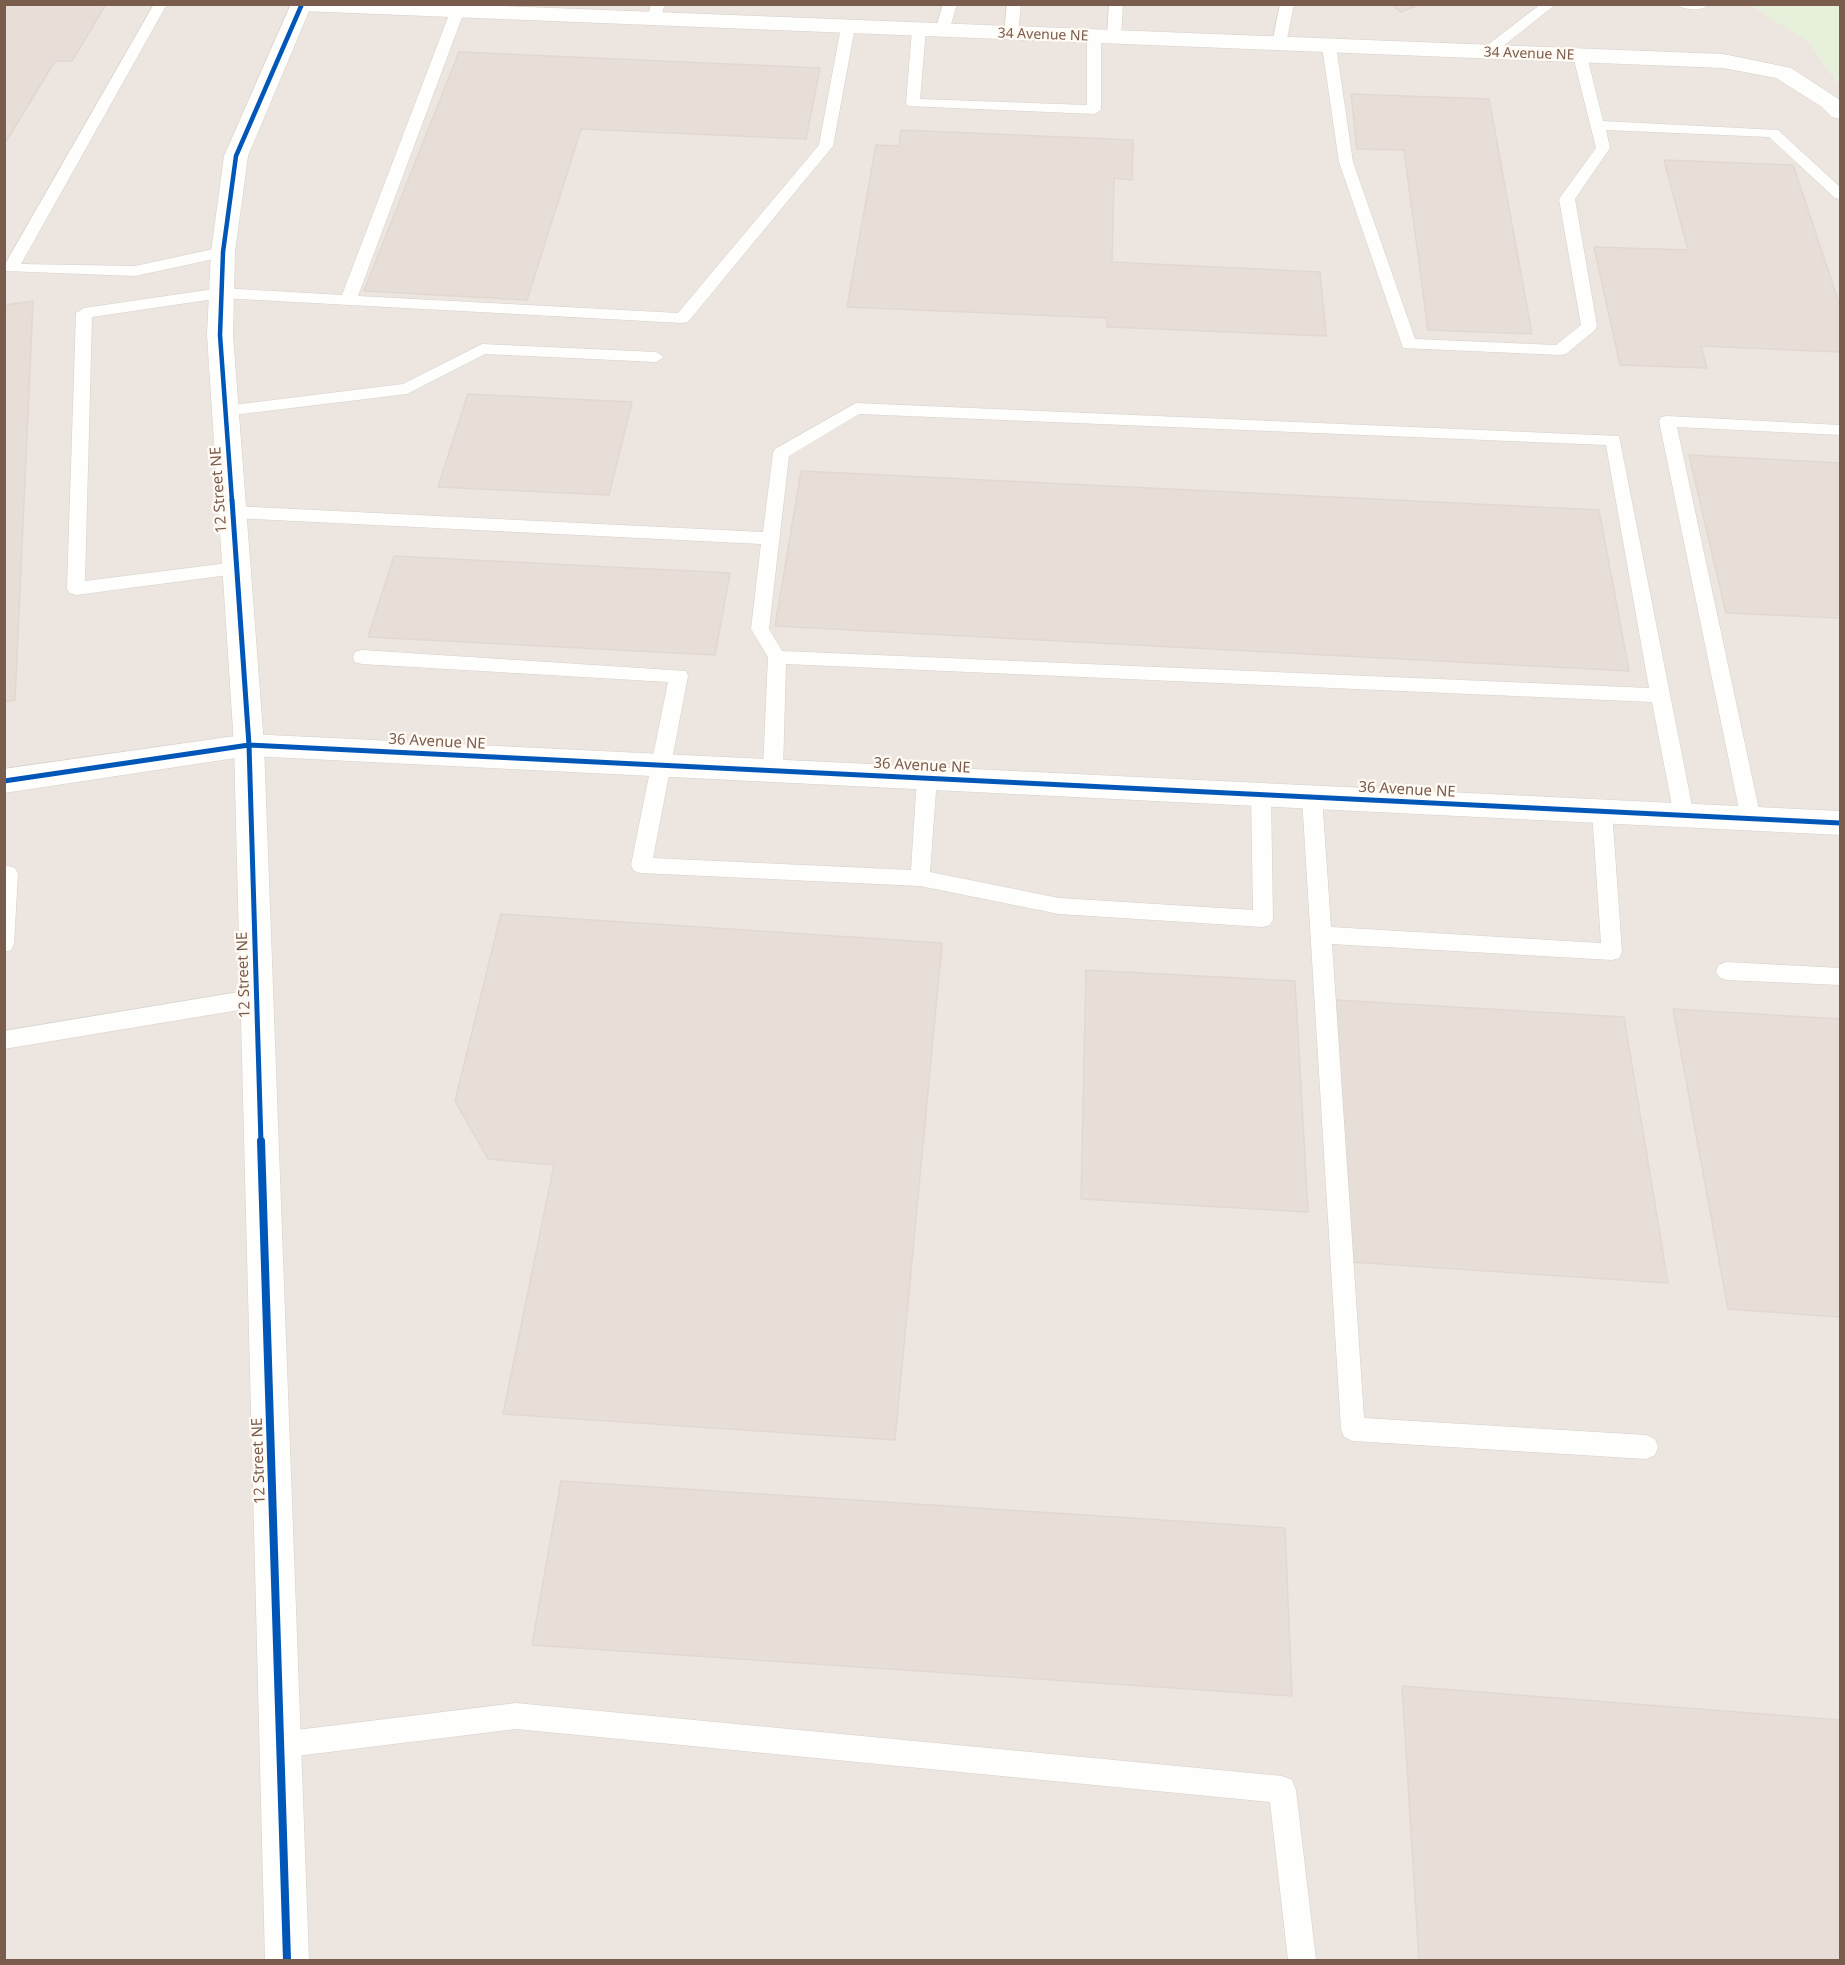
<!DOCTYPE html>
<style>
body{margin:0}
#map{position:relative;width:1845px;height:1965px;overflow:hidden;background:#f9f5f0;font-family:"Noto Sans",sans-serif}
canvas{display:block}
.frame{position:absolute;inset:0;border:6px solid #7a5c4d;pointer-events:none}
</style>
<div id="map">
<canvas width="1845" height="1965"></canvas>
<div class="frame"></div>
</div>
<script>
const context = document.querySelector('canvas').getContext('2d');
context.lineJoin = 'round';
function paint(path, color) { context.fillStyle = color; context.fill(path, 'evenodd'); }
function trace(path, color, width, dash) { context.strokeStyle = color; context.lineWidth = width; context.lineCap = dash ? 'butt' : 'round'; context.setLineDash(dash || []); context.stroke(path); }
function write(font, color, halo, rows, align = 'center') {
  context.font = font + ' "Noto Sans",sans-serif'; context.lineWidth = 4.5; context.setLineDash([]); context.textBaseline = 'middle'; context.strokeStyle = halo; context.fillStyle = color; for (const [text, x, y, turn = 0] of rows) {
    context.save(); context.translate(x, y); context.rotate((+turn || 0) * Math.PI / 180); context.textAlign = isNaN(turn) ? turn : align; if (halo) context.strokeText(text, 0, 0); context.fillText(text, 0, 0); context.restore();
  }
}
paint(new Path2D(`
 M 1749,4 L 1808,41 L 1840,86 L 1840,1960 L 5,1960 L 5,5 Z`), '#ede5e0');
paint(new Path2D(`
 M 1749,5 L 1840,5 L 1840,86 L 1808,41 Z`), '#e7f0db');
const building = new Path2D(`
 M 4,4 L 106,4 L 72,61 L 55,61 L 4,145 Z
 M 1391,4 L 1420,4 L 1401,12 Z
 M 459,52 L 820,68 L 806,139 L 581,129 L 527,300 L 364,291 Z
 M 1351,94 L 1489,99 L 1532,334 L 1428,330 L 1404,150 L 1357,149 Z
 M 901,130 L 1133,140 L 1132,180 L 1114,178 L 1112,262 L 1320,272 L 1326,336 L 1107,327 L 1107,318 L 847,307 L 876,145 L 899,146 Z
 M 1664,160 L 1793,165 L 1840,306 L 1840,352 L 1701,346 L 1707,368 L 1620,365 L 1594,247 L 1688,250 Z
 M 33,301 L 15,700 L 4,702 L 4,305 Z
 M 468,394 L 632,402 L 609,495 L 438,487 Z
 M 1689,455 L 1840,463 L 1840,618 L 1726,613 Z
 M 801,471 L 1599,510 L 1629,671 L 775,626 Z
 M 394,556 L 730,573 L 715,655 L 368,637 Z
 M 501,914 L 942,943 L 895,1440 L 503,1414 L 554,1165 L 488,1159 L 455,1101 Z
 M 1086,970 L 1295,981 L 1308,1212 L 1081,1199 Z
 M 1336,1000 L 1624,1017 L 1668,1283 L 1351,1262 Z
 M 1673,1009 L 1840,1019 L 1840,1317 L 1728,1309 Z
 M 561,1481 L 1285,1528 L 1292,1696 L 532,1645 Z
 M 1402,1686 L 1840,1720 L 1840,1960 L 1419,1960 Z`);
paint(building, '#e6ded7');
trace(building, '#e2d8d2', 1.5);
const service = new Path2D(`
 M 154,4 L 167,4 L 21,264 L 135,266 L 223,247 L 231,252 L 223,257 L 135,276 L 6,271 L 4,266 Z
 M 651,4 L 665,4 L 659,22 L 649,22 L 647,19 Z
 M 943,4 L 957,4 L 949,31 L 942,35 L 935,31 Z
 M 1007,4 L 1021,4 L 1018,33 L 1011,37 L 1004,33 Z
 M 1109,4 L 1123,4 L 1121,37 L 1114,41 L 1107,37 Z
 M 1280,4 L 1294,4 L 1286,44 L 1279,48 L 1272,44 Z
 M 1541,4 L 1556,4 L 1492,55 L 1482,55 L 1480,52 L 1482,49 Z
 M 1676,4 L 1707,4 L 1708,5 C 1701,12 1683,10 1676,4 Z
 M 457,8 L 464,12 L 358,296 L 678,313 L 819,145 L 841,27 L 848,23 L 855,27 L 833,146 L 688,322 L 682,323 L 221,298 L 92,317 L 85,581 L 236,562 L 242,564 L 245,568 L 242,572 L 236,574 L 76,595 L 70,593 L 67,589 L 76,313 L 84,308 L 221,288 L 342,295 L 450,12 Z
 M 919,26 L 926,30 L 920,99 L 1087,105 L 1087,37 L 1094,33 L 1099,34 L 1101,37 L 1101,110 L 1094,114 L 908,106 L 906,103 L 912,30 Z
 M 1329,42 L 1336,46 L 1353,162 L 1415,339 L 1556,345 L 1581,325 L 1559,199 L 1596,148 L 1573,56 L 1575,53 L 1585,53 L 1587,56 L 1603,121 L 1778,130 L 1840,187 L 1840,199 L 1835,198 L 1769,137 L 1606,130 L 1610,148 L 1575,199 L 1597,326 L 1595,330 L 1566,354 L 1560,355 L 1403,348 L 1339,162 L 1322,46 Z
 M 482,344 L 656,352 L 664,357 L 656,362 L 485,354 L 407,394 L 225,416 L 219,415 L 217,411 L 219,407 L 225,406 L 403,384 Z
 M 856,403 L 1619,436 L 1694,816 L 1691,821 L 1684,824 L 1677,821 L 1674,816 L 1652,702 L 786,664 L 783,770 L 780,775 L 773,777 L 766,775 L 763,770 L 768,657 L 751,629 L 761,544 L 233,518 L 227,516 L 224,512 L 227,508 L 233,506 L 763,532 L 773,453 L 775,449 ZM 859,414 L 1606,445 L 1649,688 L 782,651 L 769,629 L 789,456 Z
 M 1667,416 L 1840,425 L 1840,435 L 1677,427 L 1761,819 L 1758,824 L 1751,827 L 1744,824 L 1741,819 L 1659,421 L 1661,417 Z
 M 362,650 L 686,671 L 688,676 L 653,858 L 911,870 L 917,778 L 920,773 L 927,771 L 934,773 L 937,778 L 930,872 L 1059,898 L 1253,910 L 1251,794 L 1254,789 L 1261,787 L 1268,789 L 1271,794 L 1273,919 L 1270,925 L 1263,927 L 1059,914 L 920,886 L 641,873 L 634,871 L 631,865 L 668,682 L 362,664 L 355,662 L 353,657 L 355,652 Z
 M 1312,790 L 1319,792 L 1322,797 L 1331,927 L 1601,943 L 1592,811 L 1595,806 L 1602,803 L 1609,806 L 1612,811 L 1622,952 L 1619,958 L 1612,960 L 1332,944 L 1364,1418 L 1646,1435 L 1655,1439 L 1658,1447 L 1655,1455 L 1646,1459 L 1353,1441 L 1344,1437 L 1341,1429 L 1302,797 L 1305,792 Z
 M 8,866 L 15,868 L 18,874 L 14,944 L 11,950 L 4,952 L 4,867 Z
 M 1726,962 L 1840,968 L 1840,985 L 1726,980 L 1719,977 L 1716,971 L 1719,965 Z
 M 257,989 L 264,992 L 268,998 L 264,1004 L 257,1007 L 4,1049 L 4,1031 Z
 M 516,1703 L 1282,1776 L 1292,1780 L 1296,1790 L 1316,1960 L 1288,1960 L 1270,1802 L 516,1729 L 280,1758 L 271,1754 L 267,1745 L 271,1736 L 280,1732 Z`);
const minor = new Path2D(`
 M 452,4 L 1723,54 L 1791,68 L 1840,100 L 1840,119 L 1832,117 L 1822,107 L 1776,78 L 1723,68 L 302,11 L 294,10 L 291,5 Z
 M 249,734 L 1840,811 L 1840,835 L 249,756 L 4,793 L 4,769 Z`);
const tertiary = new Path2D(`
 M 291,4 L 312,4 L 248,156 L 235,252 L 233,335 L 264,745 L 309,1960 L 265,1960 L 234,745 L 207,335 L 211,252 L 224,156 Z`);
trace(service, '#d7d1cb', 1);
trace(minor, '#d7d1cb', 1);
trace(tertiary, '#d7d1cb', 1);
paint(service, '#fefefd');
paint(minor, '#fefefd');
paint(tertiary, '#fefefd');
trace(new Path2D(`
 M 232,501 L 220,335 L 223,252 L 236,156 L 302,4`), '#0057b8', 4.5);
trace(new Path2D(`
 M 232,500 L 249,745 L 261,1143
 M 4,781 L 249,745 L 1840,823`), '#0057b8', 5);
trace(new Path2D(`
 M 261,1141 L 287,1960`), '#0057b8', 8);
write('14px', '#7a5c4d', '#fffaf3', [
 ["34 Avenue NE",1043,35,2],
 ["34 Avenue NE",1529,54,2]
]);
write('15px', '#7a5c4d', '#fffaf3', [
 ["12 Street NE",219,490,-94],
 ["36 Avenue NE",437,742,3],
 ["36 Avenue NE",922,766,3],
 ["36 Avenue NE",1407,790,3],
 ["12 Street NE",244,975,-92],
 ["12 Street NE",259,1461,-92]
]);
</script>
